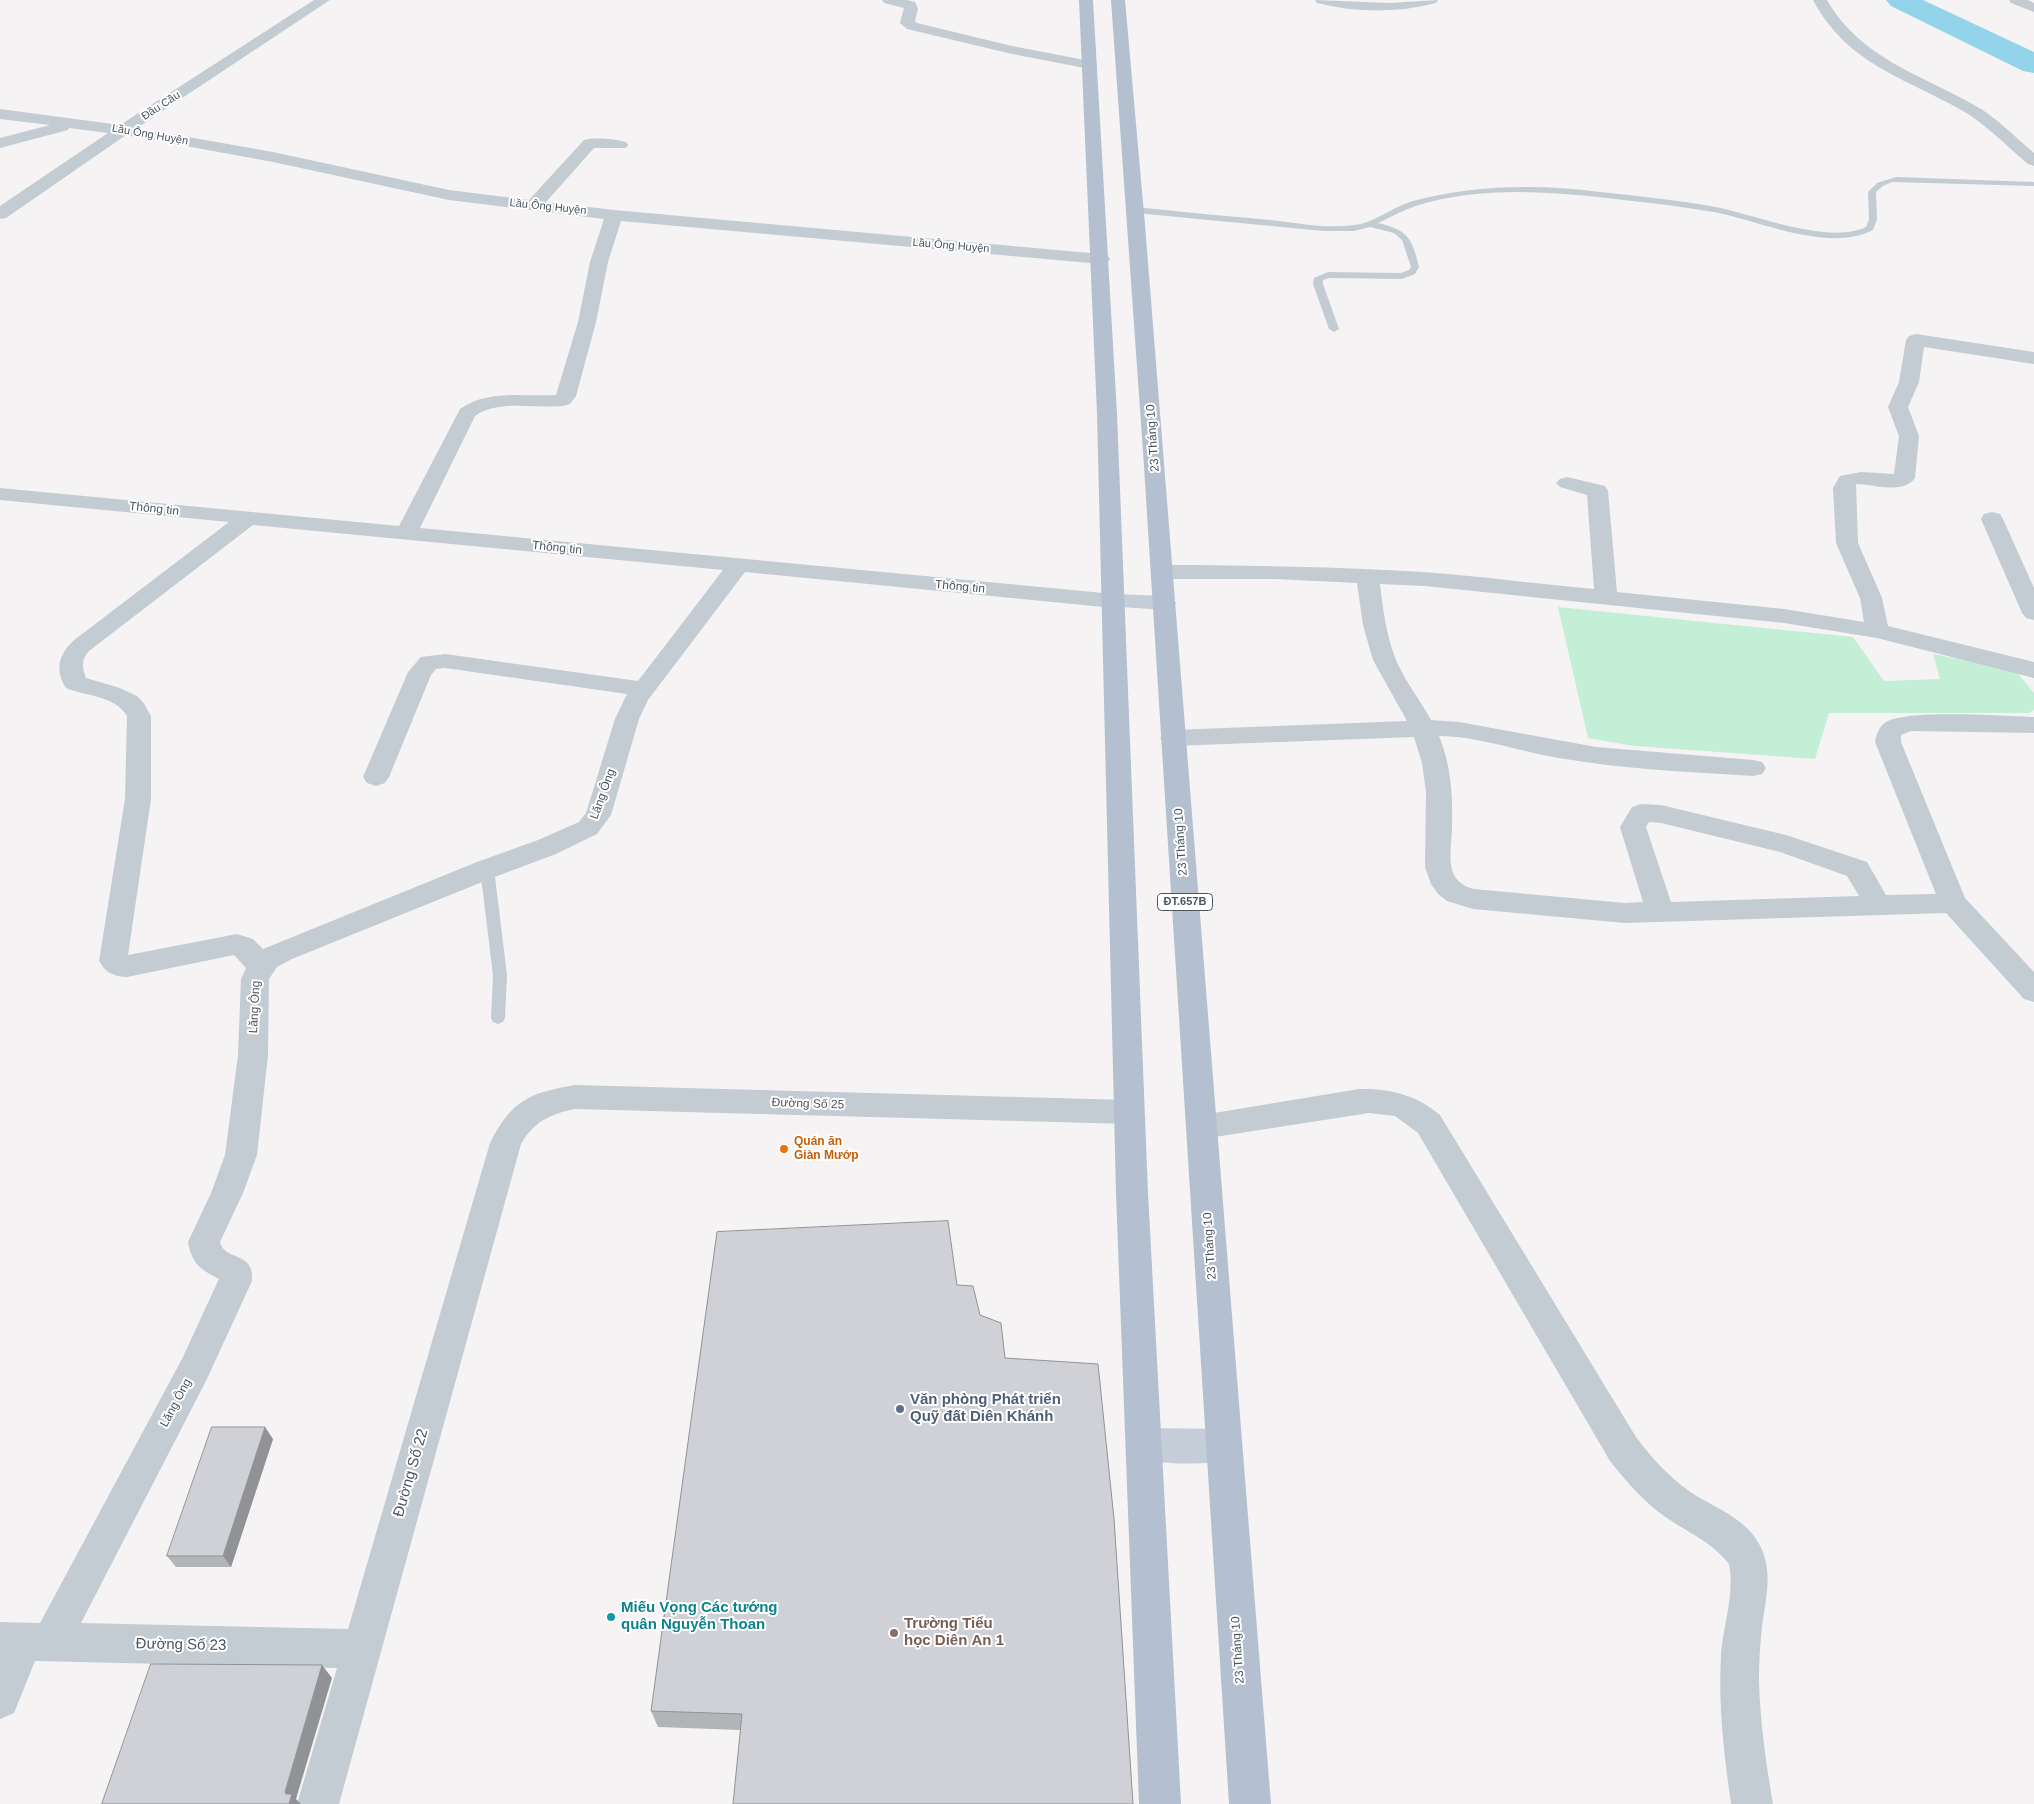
<!DOCTYPE html>
<meta charset="utf-8">
<style>
body{margin:0}
canvas{display:block;background:#f5f3f3}
</style>
<canvas width="2034" height="1804"></canvas>
<script>
const context = document.querySelector('canvas').getContext('2d');
context.lineJoin = 'round';
function paint(path, color) { context.fillStyle = color; context.fill(path, 'evenodd'); }
function trace(path, color, width, dash) { context.strokeStyle = color; context.lineWidth = width; context.lineCap = dash ? 'butt' : 'round'; context.setLineDash(dash || []); context.stroke(path); }
function write(font, color, halo, rows, align = 'center') {
  context.font = font + ' Helvetica,sans-serif'; context.lineWidth = 4; context.setLineDash([]); context.textBaseline = 'middle'; context.strokeStyle = halo; context.fillStyle = color; for (const [text, x, y, turn = 0] of rows) {
    context.save(); context.translate(x, y); context.rotate((+turn || 0) * Math.PI / 180); context.textAlign = isNaN(turn) ? turn : align; if (halo) context.strokeText(text, 0, 0); context.fillText(text, 0, 0); context.restore();
  }
}
paint(new Path2D(`
 M 1558,607 L 1853,637 L 1884,681 L 1940,679 L 1933,654 L 2015,670 L 2034,693 L 2034,710 L 2029,713 L 1829,713 L 1815,759 L 1634,746 L 1588,738 Z`), '#c4efd7');
paint(new Path2D(`
 M 1886,0 L 1923,0 L 2034,52 L 2034,73 L 2023,71 L 1891,6 Z`), '#93d4eb');
paint(new Path2D(`
 M 1896,177 L 2034,182 L 2034,186 L 1892,182 L 1883,186 L 1876,192 L 1877,219 L 1873,230 C 1828,253 1761,221 1714,212 C 1684,207 1654,203 1623,200 C 1555,192 1483,185 1416,206 C 1403,210 1391,217 1378,223 C 1408,230 1412,238 1419,267 L 1415,274 L 1402,279 L 1329,278 L 1323,280 L 1323,284 L 1339,329 L 1334,332 L 1329,329 L 1313,284 L 1314,278 L 1328,272 L 1401,273 L 1409,270 L 1411,267 L 1402,240 L 1394,233 L 1370,227 L 1354,231 L 1323,231 L 1136,213 L 1132,210 L 1136,207 C 1181,212 1226,216 1271,220 C 1298,223 1326,229 1354,225 C 1375,223 1392,207 1413,201 C 1474,185 1537,184 1600,192 C 1638,196 1677,200 1716,207 C 1756,215 1829,245 1866,227 L 1869,219 L 1868,192 L 1877,183 Z
 M 487,864 L 492,866 L 494,869 L 507,975 L 505,1018 L 503,1022 L 498,1024 L 493,1022 L 491,1018 L 493,975 L 480,869 L 482,866 Z`), '#c4ccd3');
paint(new Path2D(`
 M 314,0 L 330,0 L 137,128 L 273,152 L 449,190 L 529,200 L 584,140 C 596,137 614,139 626,142 L 628,145 L 626,148 L 594,148 L 546,202 L 614,210 L 1101,254 L 1107,255 L 1110,259 L 1107,263 L 1101,264 L 621,221 L 608,262 L 596,322 L 576,396 L 570,404 L 563,406 C 536,409 498,399 475,416 L 420,528 L 1114,594 L 1122,596 L 1125,601 L 1122,606 L 1114,608 L 745,572 L 648,700 L 639,719 L 611,815 L 597,834 L 556,854 L 497,876 L 292,959 L 277,967 L 269,979 L 268,1055 L 257,1155 L 243,1193 L 220,1242 C 224,1261 255,1251 252,1281 L 206,1381 L 81,1623 L 348,1629 L 490,1143 C 512,1100 529,1093 575,1085 L 1129,1100 L 1140,1103 L 1144,1112 L 1140,1121 L 1129,1124 L 575,1109 C 551,1114 534,1121 521,1144 L 339,1804 L 297,1804 L 337,1668 L 35,1661 L 14,1713 L 0,1719 L 0,1622 L 40,1623 L 182,1359 L 218,1281 L 219,1279 C 200,1269 192,1264 188,1242 L 211,1193 L 225,1155 L 238,1055 L 241,979 L 246,968 L 234,955 L 127,977 C 114,977 105,972 99,961 L 125,799 L 127,716 C 116,696 85,696 66,688 C 55,670 58,656 73,641 L 229,522 L 0,500 L 0,488 L 399,526 L 460,409 C 487,389 525,397 556,395 L 578,322 L 590,262 L 604,219 L 449,200 L 273,162 L 126,135 L 6,218 L 0,219 L 0,206 L 108,133 L 69,128 L 68,130 L 0,148 L 0,138 L 50,125 L 0,119 L 0,109 L 120,125 ZM 253,525 L 723,570 L 638,681 L 445,654 L 421,657 L 408,672 L 363,777 L 367,783 L 376,786 L 385,783 L 389,777 L 431,675 L 436,669 L 445,668 L 627,694 L 615,719 L 586,813 L 579,822 L 538,840 L 477,862 L 263,949 L 253,939 L 237,934 L 128,955 L 151,799 L 151,716 L 143,702 L 137,696 L 120,688 L 86,678 C 82,667 81,660 89,651 Z
 M 882,0 L 907,0 L 915,2 L 918,9 L 915,21 L 917,23 L 1012,46 L 1090,61 L 1095,62 L 1097,65 L 1095,68 L 1090,69 L 1012,54 L 907,29 L 900,23 L 904,8 L 884,3 Z
 M 1315,0 L 1390,3 L 1438,0 L 1436,3 C 1397,13 1357,13 1317,3 Z
 M 1813,0 L 1827,0 C 1860,58 1920,74 1974,105 C 1995,116 2016,138 2034,153 L 2034,166 L 2028,164 C 2010,149 1983,122 1963,111 C 1904,77 1848,65 1813,0 Z
 M 2009,0 L 2028,0 L 2034,3 L 2034,12 L 2011,3 Z
 M 1916,334 L 2034,352 L 2034,364 L 1924,347 L 1919,382 L 1908,407 L 1919,436 L 1915,478 C 1903,495 1873,484 1856,484 L 1858,543 L 1882,598 L 1888,626 L 2034,662 L 2034,678 L 1877,638 L 1784,623 L 1425,586 L 1380,584 C 1383,609 1386,635 1396,660 C 1405,681 1420,700 1431,720 L 1459,722 L 1596,747 L 1753,760 L 1762,762 L 1766,768 L 1762,774 L 1753,776 C 1688,772 1623,769 1559,758 C 1521,752 1478,736 1439,736 C 1451,765 1453,796 1452,827 C 1452,841 1448,860 1453,873 C 1457,882 1465,887 1474,889 L 1625,903 L 1643,902 L 1620,827 L 1632,807 L 1641,804 L 1661,805 L 1786,835 L 1867,862 L 1886,895 L 1936,894 L 1875,742 C 1876,735 1879,726 1886,722 C 1908,709 2004,716 2034,717 L 2034,733 L 1911,731 L 1901,735 L 1901,742 L 1965,898 L 2034,972 L 2034,1002 L 2024,999 L 1946,913 L 1625,923 L 1473,909 L 1447,901 L 1438,894 L 1431,884 L 1425,867 L 1426,792 L 1422,763 L 1414,737 L 1173,746 L 1164,744 L 1160,738 L 1164,732 L 1173,730 L 1407,721 L 1373,660 L 1363,625 L 1357,583 L 1275,579 L 1164,579 L 1156,577 L 1153,572 L 1156,567 L 1164,565 C 1251,565 1337,567 1423,572 C 1480,576 1537,584 1594,589 L 1587,495 L 1560,487 L 1556,483 L 1560,479 L 1567,477 L 1605,486 L 1608,491 L 1617,592 L 1784,609 L 1864,622 L 1860,598 L 1836,543 L 1833,488 L 1840,476 L 1861,472 L 1894,474 L 1899,436 L 1888,407 L 1899,382 L 1906,340 L 1909,336 ZM 1649,822 L 1661,823 L 1780,852 L 1847,876 L 1859,896 L 1671,902 L 1646,827 Z
 M 1992,512 L 2000,514 L 2003,519 L 2034,588 L 2034,620 L 2026,618 L 2022,613 L 1981,519 L 1984,514 Z
 M 1359,1089 C 1389,1088 1417,1095 1440,1115 L 1636,1437 C 1651,1457 1668,1476 1689,1491 C 1711,1506 1741,1516 1756,1539 C 1775,1567 1766,1596 1762,1627 C 1760,1644 1759,1662 1759,1680 C 1760,1722 1766,1763 1773,1804 L 1731,1804 C 1724,1755 1718,1705 1721,1655 C 1723,1626 1735,1594 1729,1564 C 1712,1542 1687,1532 1664,1516 C 1643,1501 1626,1481 1610,1461 L 1418,1133 L 1395,1116 L 1369,1113 L 1202,1139 L 1191,1136 L 1187,1127 L 1191,1118 L 1202,1115 Z`), '#c4ccd3');
paint(new Path2D(`
 M 1114,594 L 1165,596 L 1173,598 L 1176,603 L 1173,608 L 1165,610 L 1106,606 L 1103,601 L 1106,596 Z
 M 1144,1428 L 1222,1429 L 1235,1434 L 1240,1446 L 1235,1458 C 1213,1466 1153,1465 1131,1457 L 1126,1445 L 1131,1433 Z`), '#c4cdd8');
paint(new Path2D(`
 M 1079,0 L 1093,0 L 1117,414 L 1148,1193 L 1181,1804 L 1139,1804 L 1116,1193 L 1097,414 Z
 M 1111,0 L 1125,0 L 1145,225 L 1271,1804 L 1229,1804 L 1143,451 Z`), '#b4c0d0');
paint(new Path2D(`
 M 957,1285 L 980,1315 L 1005,1358 L 740,1730 L 658,1727 L 651,1711 Z
 M 273,1439 L 231,1567 L 176,1567 L 167,1556 Z`), '#b2b4b8');
paint(new Path2D(`
 M 265,1427 L 273,1439 L 231,1567 L 223,1556 Z
 M 322,1665 L 332,1678 L 296,1799 L 301,1804 L 289,1804 L 285,1792 Z`), '#919296');
const building = new Path2D(`
 M 948,1221 L 957,1285 L 973,1286 L 980,1315 L 1001,1323 L 1005,1358 L 1098,1364 L 1114,1519 L 1133,1804 L 733,1804 L 742,1714 L 651,1711 L 717,1232 Z
 M 212,1427 L 265,1427 L 223,1556 L 167,1556 Z
 M 151,1664 L 322,1665 L 285,1792 L 286,1794 L 292,1794 L 289,1804 L 102,1804 Z`);
paint(building, '#cfd1d6');
trace(building, '#919296', 1);
for (const [x, y, r, color] of [
 [784,1149,5,"#e8710a"],
 [900,1409,5,"#5c6f8a"],
 [611,1617,5,"#0f9aa8"],
 [894,1633,5,"#8d6e63"]
]) { const dot = new Path2D(); dot.arc(x, y, r, 0, 2 * Math.PI); context.fillStyle = color; context.fill(dot); trace(dot, '#fff', 2); }
write('11px', '#4a5560', '#fff', [
 ["Đầu Cầu",161,106,-33],
 ["Lầu Ông Huyện",150,135,10],
 ["Lầu Ông Huyện",548,207,6],
 ["Lầu Ông Huyện",951,246,5]
]);
for (const [x, y, w] of [
 [1185,902,55]
]) { const box = new Path2D(); box.roundRect(x - w / 2, y - 8.5, w, 17, 4); context.fillStyle = '#fff'; context.fill(box); trace(box, '#4a5560', 1); }
write('bold 11px', '#4a5560', null, [
 ["ĐT.657B",1185,902]
]);
write('12px', '#4a5560', '#fff', [
 ["23 Tháng 10",1153,438,-94],
 ["Thông tin",154,509,6],
 ["Thông tin",557,548,6],
 ["Thông tin",960,587,5],
 ["Lăng Ông",603,794,-70],
 ["23 Tháng 10",1181,842,-94],
 ["Lăng Ông",255,1007,-87],
 ["Đường Số 25",808,1104,2],
 ["23 Tháng 10",1210,1246,-94],
 ["Lăng Ông",176,1403,-62],
 ["23 Tháng 10",1238,1650,-94]
]);
write('bold 12px', '#c56008', '#fff', [
 ["Quán ăn",794,1142],
 ["Giàn Mướp",794,1156]
], 'left');
write('bold 15px', '#4e5e75', '#fff', [
 ["Văn phòng Phát triển",910,1400],
 ["Quỹ đất Diên Khánh",910,1417]
], 'left');
write('15px', '#4a5560', '#fff', [
 ["Đường Số 22",411,1473,-74],
 ["Đường Số 23",181,1645,1]
]);
write('bold 15px', '#0d838f', '#fff', [
 ["Miếu Vọng Các tướng",621,1608],
 ["quân Nguyễn Thoan",621,1625]
], 'left');
write('bold 15px', '#785e54', '#fff', [
 ["Trường Tiểu",904,1624],
 ["học Diên An 1",904,1641]
], 'left');
</script>
